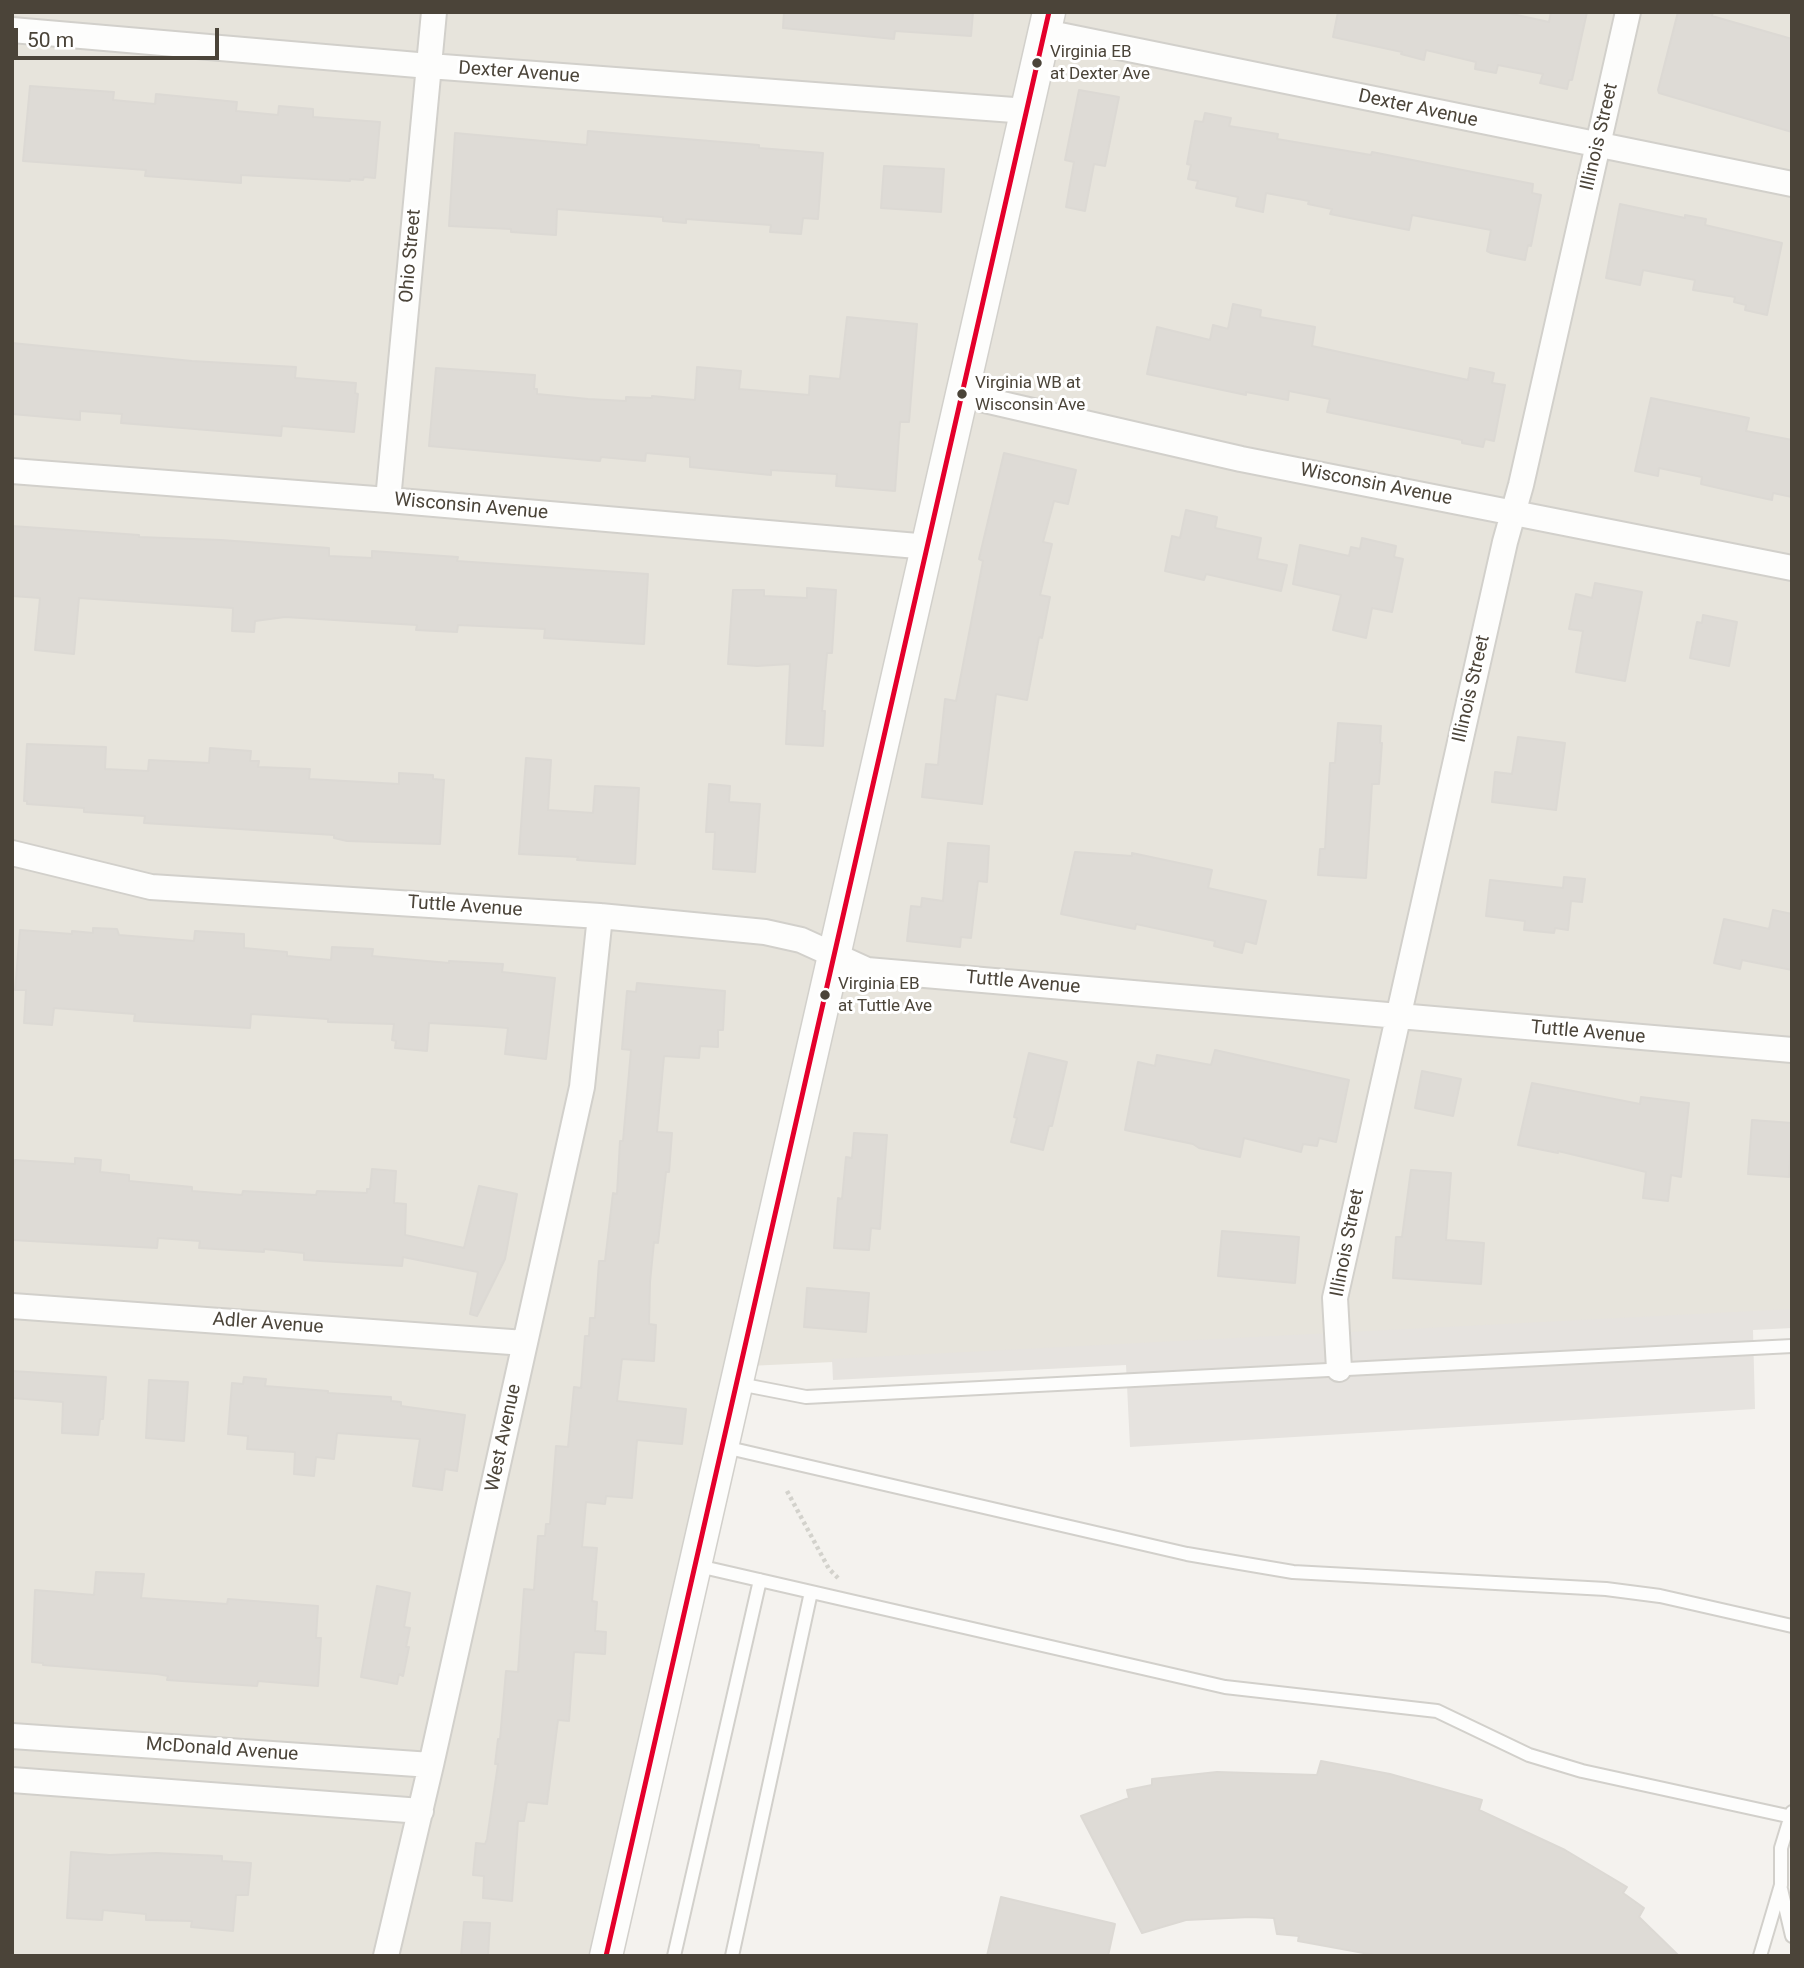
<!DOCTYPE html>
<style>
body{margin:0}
#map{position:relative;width:1804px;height:1968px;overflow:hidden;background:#f4f2ee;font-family:Roboto,sans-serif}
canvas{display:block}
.frame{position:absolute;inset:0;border:14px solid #4b4439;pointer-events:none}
.scale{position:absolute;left:14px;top:28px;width:205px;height:32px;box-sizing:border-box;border:4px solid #4b4439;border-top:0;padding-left:9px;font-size:21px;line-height:24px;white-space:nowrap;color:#4b4439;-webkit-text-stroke:5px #fff;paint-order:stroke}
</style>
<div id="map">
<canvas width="1804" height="1968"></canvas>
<div class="frame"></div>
<div class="scale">50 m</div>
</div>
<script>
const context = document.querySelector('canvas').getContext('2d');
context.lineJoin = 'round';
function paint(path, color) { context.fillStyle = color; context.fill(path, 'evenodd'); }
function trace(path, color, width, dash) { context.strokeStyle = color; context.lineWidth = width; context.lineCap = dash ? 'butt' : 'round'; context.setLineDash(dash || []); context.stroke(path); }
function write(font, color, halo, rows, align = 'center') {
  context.font = font + ' Roboto,sans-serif'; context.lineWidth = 6; context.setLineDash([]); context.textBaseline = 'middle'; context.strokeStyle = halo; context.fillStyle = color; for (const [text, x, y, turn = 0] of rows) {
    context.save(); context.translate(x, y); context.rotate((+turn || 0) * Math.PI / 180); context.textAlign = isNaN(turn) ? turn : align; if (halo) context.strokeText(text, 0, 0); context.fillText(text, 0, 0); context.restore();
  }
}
paint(new Path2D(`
 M 12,12 L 1792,12 L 1792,1317 L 727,1367 L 592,1956 L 12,1956 Z`), '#e7e4dc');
paint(new Path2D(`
 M 1792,1309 L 1792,1328 L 1753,1330 L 1755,1409 L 1130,1447 L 1126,1365 L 833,1380 L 832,1359 Z`), '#e6e3df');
const building = new Path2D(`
 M 784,12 L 973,12 L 971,36 L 895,31 L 894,39 L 783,28 Z
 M 1338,12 L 1503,12 L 1549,22 L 1551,12 L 1587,12 L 1572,80 L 1569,80 L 1567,89 L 1540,83 L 1543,74 L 1498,65 L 1496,73 L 1475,69 L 1476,62 L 1426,50 L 1424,60 L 1401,54 L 1402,52 L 1333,37 Z
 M 1678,12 L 1713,12 L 1712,16 L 1792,39 L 1792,132 L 1659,93 L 1658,90 Z
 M 30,86 L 114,92 L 113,100 L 155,104 L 156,94 L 237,102 L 236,111 L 278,115 L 279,106 L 313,109 L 313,117 L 380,122 L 375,178 L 364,177 L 363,180 L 350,179 L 350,181 L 241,175 L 241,183 L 145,176 L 146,170 L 23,161 Z
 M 1079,90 L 1119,97 L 1105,166 L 1094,164 L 1085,211 L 1066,207 L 1074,162 L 1065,160 Z
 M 1205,113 L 1231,118 L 1229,126 L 1278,134 L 1277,139 L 1371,155 L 1372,152 L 1533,184 L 1532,193 L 1541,195 L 1531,246 L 1528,245 L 1525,260 L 1491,253 L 1487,251 L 1491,230 L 1412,215 L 1409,230 L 1330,214 L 1332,209 L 1308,204 L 1309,201 L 1266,193 L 1263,212 L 1236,206 L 1238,197 L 1196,188 L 1198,181 L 1188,179 L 1191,165 L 1187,164 L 1195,121 L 1203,122 Z
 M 588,131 L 759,145 L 759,148 L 823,153 L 818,219 L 803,218 L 801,234 L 770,232 L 771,225 L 686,219 L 686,223 L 663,221 L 663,217 L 557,209 L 556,235 L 511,232 L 511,229 L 449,226 L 455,133 L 587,145 Z
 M 884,166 L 944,169 L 941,212 L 881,208 Z
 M 1620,204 L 1685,218 L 1685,215 L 1706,219 L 1705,225 L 1782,243 L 1767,315 L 1745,310 L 1746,305 L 1734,302 L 1735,297 L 1693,290 L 1695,280 L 1643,270 L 1640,285 L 1606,278 Z
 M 1233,304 L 1261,310 L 1260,317 L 1315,327 L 1312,346 L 1468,380 L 1470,368 L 1494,373 L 1492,383 L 1505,385 L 1494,441 L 1485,439 L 1483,447 L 1462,443 L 1462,440 L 1327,412 L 1330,399 L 1289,391 L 1288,400 L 1246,392 L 1246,395 L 1147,374 L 1157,327 L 1210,340 L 1213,325 L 1228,329 Z
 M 847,317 L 917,324 L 909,422 L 900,422 L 895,491 L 836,486 L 837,474 L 771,470 L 771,475 L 690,467 L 690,457 L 646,453 L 645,461 L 601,457 L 600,461 L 429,446 L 436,368 L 535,375 L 534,389 L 537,389 L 537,394 L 588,399 L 626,401 L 626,397 L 652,398 L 652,396 L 695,400 L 697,367 L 741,371 L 739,389 L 809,395 L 810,376 L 840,379 Z
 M 12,343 L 192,361 L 296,367 L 295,378 L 356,383 L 355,393 L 358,394 L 354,432 L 282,426 L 281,436 L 121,423 L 122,414 L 80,411 L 80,420 L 12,414 Z
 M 1651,398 L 1749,418 L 1746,431 L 1792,440 L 1792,497 L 1773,493 L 1772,500 L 1749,495 L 1701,484 L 1702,477 L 1659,468 L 1658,476 L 1635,471 Z
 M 1004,453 L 1076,470 L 1068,504 L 1054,501 L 1043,542 L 1052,544 L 1040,595 L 1050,597 L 1042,638 L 1039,637 L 1027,700 L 996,694 L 982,804 L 922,797 L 926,764 L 938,765 L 945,699 L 956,701 L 983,561 L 979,559 Z
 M 1186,510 L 1217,517 L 1215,528 L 1261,538 L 1257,559 L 1287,565 L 1281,591 L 1206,574 L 1204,580 L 1165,571 L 1172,536 L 1180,538 Z
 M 12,526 L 139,535 L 139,537 L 221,540 L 329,548 L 329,556 L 372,558 L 372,551 L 458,557 L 457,561 L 648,574 L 644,644 L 544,638 L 545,629 L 458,625 L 457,632 L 416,630 L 417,625 L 285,617 L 255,621 L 254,632 L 232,631 L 233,608 L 79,598 L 74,654 L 35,650 L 40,598 L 12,596 Z
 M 1362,538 L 1396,546 L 1394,557 L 1403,559 L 1392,612 L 1372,608 L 1366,638 L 1333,630 L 1341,595 L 1293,584 L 1300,545 L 1349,556 L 1351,547 L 1360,549 Z
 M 1595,583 L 1642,592 L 1625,681 L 1576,672 L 1583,631 L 1569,629 L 1576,594 L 1592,598 Z
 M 807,588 L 836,590 L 832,653 L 827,653 L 822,711 L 825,711 L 823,746 L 786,744 L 790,664 L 757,666 L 728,664 L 733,590 L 764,590 L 764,596 L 807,598 Z
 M 1703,615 L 1737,622 L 1729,666 L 1690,658 L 1697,622 L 1702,623 Z
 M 1338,723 L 1381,726 L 1380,743 L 1382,743 L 1379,784 L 1372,784 L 1366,878 L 1318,875 L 1320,849 L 1325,849 L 1330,763 L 1335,763 Z
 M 1518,737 L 1565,743 L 1556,810 L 1492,802 L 1495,772 L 1512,774 Z
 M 27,744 L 106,747 L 105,769 L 148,771 L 149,760 L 209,763 L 210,748 L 251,751 L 250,761 L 259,761 L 258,767 L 310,769 L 309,779 L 399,784 L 399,773 L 433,775 L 433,779 L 444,780 L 440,844 L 347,841 L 334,838 L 334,835 L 144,823 L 145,816 L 84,812 L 84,808 L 27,804 L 27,801 L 24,801 Z
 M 526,758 L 551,760 L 548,810 L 593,813 L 595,786 L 639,788 L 635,864 L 577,860 L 578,857 L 519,854 Z
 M 709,784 L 730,786 L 729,802 L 760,804 L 755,872 L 713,869 L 715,832 L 706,832 Z
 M 948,843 L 989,846 L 987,882 L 978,881 L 971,938 L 961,937 L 960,947 L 907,941 L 911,906 L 921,907 L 922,898 L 943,901 Z
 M 1075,852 L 1132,856 L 1132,853 L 1212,870 L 1208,888 L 1266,901 L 1256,944 L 1245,941 L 1242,953 L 1214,946 L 1215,941 L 1136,924 L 1135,929 L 1061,914 Z
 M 1564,877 L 1585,879 L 1582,902 L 1571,901 L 1568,930 L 1555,928 L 1554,933 L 1524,930 L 1525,921 L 1486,916 L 1490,880 L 1563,888 Z
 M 1773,910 L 1792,914 L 1792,970 L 1742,960 L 1740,969 L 1714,963 L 1724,919 L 1769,929 Z
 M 93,928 L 117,929 L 119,935 L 194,941 L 195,931 L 244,934 L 244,948 L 287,952 L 287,956 L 331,960 L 332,947 L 373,949 L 372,956 L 449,963 L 449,961 L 503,964 L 502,972 L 555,978 L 546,1059 L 505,1054 L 508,1028 L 482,1026 L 429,1023 L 427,1051 L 395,1048 L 396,1041 L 392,1040 L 394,1024 L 328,1022 L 328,1019 L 251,1014 L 250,1028 L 134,1021 L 135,1014 L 54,1008 L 52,1025 L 24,1023 L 26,990 L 15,990 L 20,930 L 72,934 L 72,931 L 93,933 Z
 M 637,983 L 725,991 L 723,1030 L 718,1030 L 718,1047 L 700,1046 L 699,1058 L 664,1056 L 657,1132 L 672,1133 L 669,1172 L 666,1172 L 658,1243 L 654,1242 L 650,1282 L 649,1324 L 656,1325 L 654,1361 L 622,1359 L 617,1401 L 686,1409 L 682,1444 L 637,1440 L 632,1498 L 606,1496 L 605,1504 L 586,1502 L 582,1547 L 597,1548 L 592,1601 L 597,1602 L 595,1631 L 606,1632 L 605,1654 L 574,1652 L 569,1721 L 558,1720 L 547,1804 L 527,1802 L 524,1821 L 518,1821 L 512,1901 L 483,1898 L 484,1876 L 473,1875 L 476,1843 L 485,1844 L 487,1839 L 498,1764 L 495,1764 L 498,1739 L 500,1739 L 506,1671 L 518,1672 L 524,1589 L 534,1590 L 538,1536 L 545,1536 L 546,1524 L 550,1524 L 556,1446 L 568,1447 L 574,1387 L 581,1388 L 585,1336 L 589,1336 L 590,1318 L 595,1318 L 599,1261 L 605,1261 L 613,1193 L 617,1194 L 620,1141 L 623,1141 L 631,1050 L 622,1049 L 627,991 L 636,992 Z
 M 1215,1050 L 1349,1080 L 1336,1142 L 1319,1138 L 1317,1146 L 1303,1144 L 1301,1152 L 1244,1138 L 1240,1157 L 1199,1148 L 1193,1144 L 1125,1130 L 1138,1062 L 1155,1066 L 1157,1055 L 1211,1065 Z
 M 1029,1053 L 1067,1062 L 1052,1126 L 1049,1126 L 1043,1150 L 1011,1142 L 1017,1118 L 1014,1117 Z
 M 1422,1071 L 1461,1079 L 1453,1116 L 1415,1108 Z
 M 1532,1083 L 1640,1104 L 1641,1097 L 1689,1103 L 1681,1177 L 1671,1175 L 1668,1201 L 1643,1198 L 1646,1172 L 1558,1151 L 1558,1153 L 1518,1145 Z
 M 1752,1120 L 1792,1123 L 1789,1177 L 1748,1174 Z
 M 854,1133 L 887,1135 L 880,1229 L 871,1228 L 869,1250 L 834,1248 L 838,1198 L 842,1199 L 846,1157 L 852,1158 Z
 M 75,1158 L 101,1160 L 100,1172 L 129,1175 L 129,1181 L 192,1187 L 192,1191 L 242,1195 L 243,1191 L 316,1195 L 317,1191 L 367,1193 L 367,1189 L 370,1189 L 372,1169 L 396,1171 L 394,1203 L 406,1204 L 405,1235 L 464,1248 L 479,1186 L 517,1194 L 505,1259 L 477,1316 L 470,1314 L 478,1272 L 403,1257 L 402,1266 L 304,1260 L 304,1253 L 264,1249 L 264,1252 L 199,1248 L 200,1241 L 158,1238 L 157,1248 L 12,1240 L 12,1172 L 15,1160 L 75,1164 Z
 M 1411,1170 L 1451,1173 L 1446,1240 L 1484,1243 L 1481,1284 L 1393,1278 L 1396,1237 L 1402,1237 Z
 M 1222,1231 L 1299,1237 L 1295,1283 L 1218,1276 Z
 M 807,1288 L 869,1293 L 866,1332 L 804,1327 Z
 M 12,1371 L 106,1377 L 103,1419 L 100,1419 L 98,1435 L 62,1433 L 63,1402 L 12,1398 Z
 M 244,1377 L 266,1379 L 265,1386 L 328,1391 L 328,1393 L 391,1397 L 391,1401 L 401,1402 L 401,1406 L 465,1415 L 457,1471 L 445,1469 L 442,1490 L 413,1486 L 420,1439 L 337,1433 L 334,1459 L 316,1457 L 314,1476 L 294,1474 L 295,1452 L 247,1449 L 248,1436 L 228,1434 L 232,1383 L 243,1384 Z
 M 149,1380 L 188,1382 L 184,1441 L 146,1438 Z
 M 96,1572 L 144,1574 L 141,1598 L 227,1604 L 228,1599 L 318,1606 L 316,1638 L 321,1638 L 318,1686 L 258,1681 L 257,1686 L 167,1680 L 168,1676 L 157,1674 L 43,1665 L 43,1663 L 32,1662 L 35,1590 L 94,1595 Z
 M 377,1586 L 410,1593 L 404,1627 L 410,1628 L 406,1647 L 409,1647 L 403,1676 L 399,1674 L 397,1684 L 361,1677 Z
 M 1321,1761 L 1390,1774 L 1482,1800 L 1479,1810 L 1565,1850 L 1627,1887 L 1623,1893 L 1644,1908 L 1639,1917 L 1679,1956 L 1380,1956 L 1298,1941 L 1299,1936 L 1277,1934 L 1274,1918 L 1250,1917 L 1186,1920 L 1142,1933 L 1081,1816 L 1129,1798 L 1127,1790 L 1152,1785 L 1152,1779 L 1217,1772 L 1317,1775 Z
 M 71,1852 L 110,1855 L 156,1853 L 222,1856 L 222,1861 L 251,1863 L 248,1895 L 236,1895 L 233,1931 L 191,1927 L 192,1921 L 146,1920 L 146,1914 L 103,1910 L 102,1920 L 67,1918 Z
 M 1001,1897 L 1115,1924 L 1108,1956 L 987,1956 Z
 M 464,1922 L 490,1923 L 488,1956 L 461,1956 Z`);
paint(building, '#dedbd6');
trace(building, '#dcd9d4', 2);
const service = new Path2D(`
 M 734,1383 L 806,1397 L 1792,1346
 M 720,1446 L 1187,1554 L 1293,1572 L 1606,1589 L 1660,1596 L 1792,1626
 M 694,1565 L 1225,1687 L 1437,1711 L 1529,1755 L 1582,1771 L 1792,1817
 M 1781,1889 L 1792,1936
 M 674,1956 L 760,1580
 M 732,1956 L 811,1592
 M 1760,1956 L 1781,1885 L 1781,1848 L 1792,1812`);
const minor = new Path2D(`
 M 12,30 L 429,66 L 1027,111
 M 1045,32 L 1792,184
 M 963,395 L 1241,459 L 1792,568
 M 12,471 L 388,500 L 929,547
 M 388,500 L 434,12
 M 12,853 L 151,887 L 600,916 L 765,932 L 801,940 L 867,970 L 1792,1050
 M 12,1306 L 525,1343
 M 1339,1369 L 1335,1298 L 1505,542 L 1521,485 L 1628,12
 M 12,1736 L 431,1765
 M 12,1780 L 421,1811
 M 386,1956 L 431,1765 L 582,1087 L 600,916`);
const tertiary = new Path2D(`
 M 606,1956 C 751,1307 902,660 1049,12`);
trace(service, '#d2d0cb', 16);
trace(minor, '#d2d0cb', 28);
trace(tertiary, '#d2d0cb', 35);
trace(new Path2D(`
 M 787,1491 L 829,1569 L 838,1578`), '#d3d2cc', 4.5, [3.5, 3.5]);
trace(service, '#fdfdfc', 12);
trace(minor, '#fdfdfc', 24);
trace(tertiary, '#fdfdfc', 32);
trace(new Path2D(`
 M 606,1956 L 1049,12`), '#e4002b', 5);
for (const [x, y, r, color] of [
 [1037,63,6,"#4b4439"],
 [962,394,6,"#4b4439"],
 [825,995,6,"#4b4439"]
]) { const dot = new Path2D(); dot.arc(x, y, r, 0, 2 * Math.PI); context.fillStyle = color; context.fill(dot); trace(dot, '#fff', 2.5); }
write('17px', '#4b4439', '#fff', [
 ["Virginia EB",1050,53],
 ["at Dexter Ave",1050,75],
 ["Virginia WB at",975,384],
 ["Wisconsin Ave",975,406],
 ["Virginia EB",838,985],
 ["at Tuttle Ave",838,1007]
], 'left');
write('19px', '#4b4439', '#fff', [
 ["Dexter Avenue",519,73,4],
 ["Dexter Avenue",1418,109,12],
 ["Illinois Street",1600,137,-77],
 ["Ohio Street",411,256,-85],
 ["Wisconsin Avenue",1376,485,11],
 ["Wisconsin Avenue",471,507,5],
 ["Illinois Street",1472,689,-77],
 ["Tuttle Avenue",465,907,4],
 ["Tuttle Avenue",1023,983,5],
 ["Tuttle Avenue",1588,1033,5],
 ["Illinois Street",1348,1243,-79],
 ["Adler Avenue",268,1324,4],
 ["West Avenue",504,1438,-78],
 ["McDonald Avenue",222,1750,4]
]);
</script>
